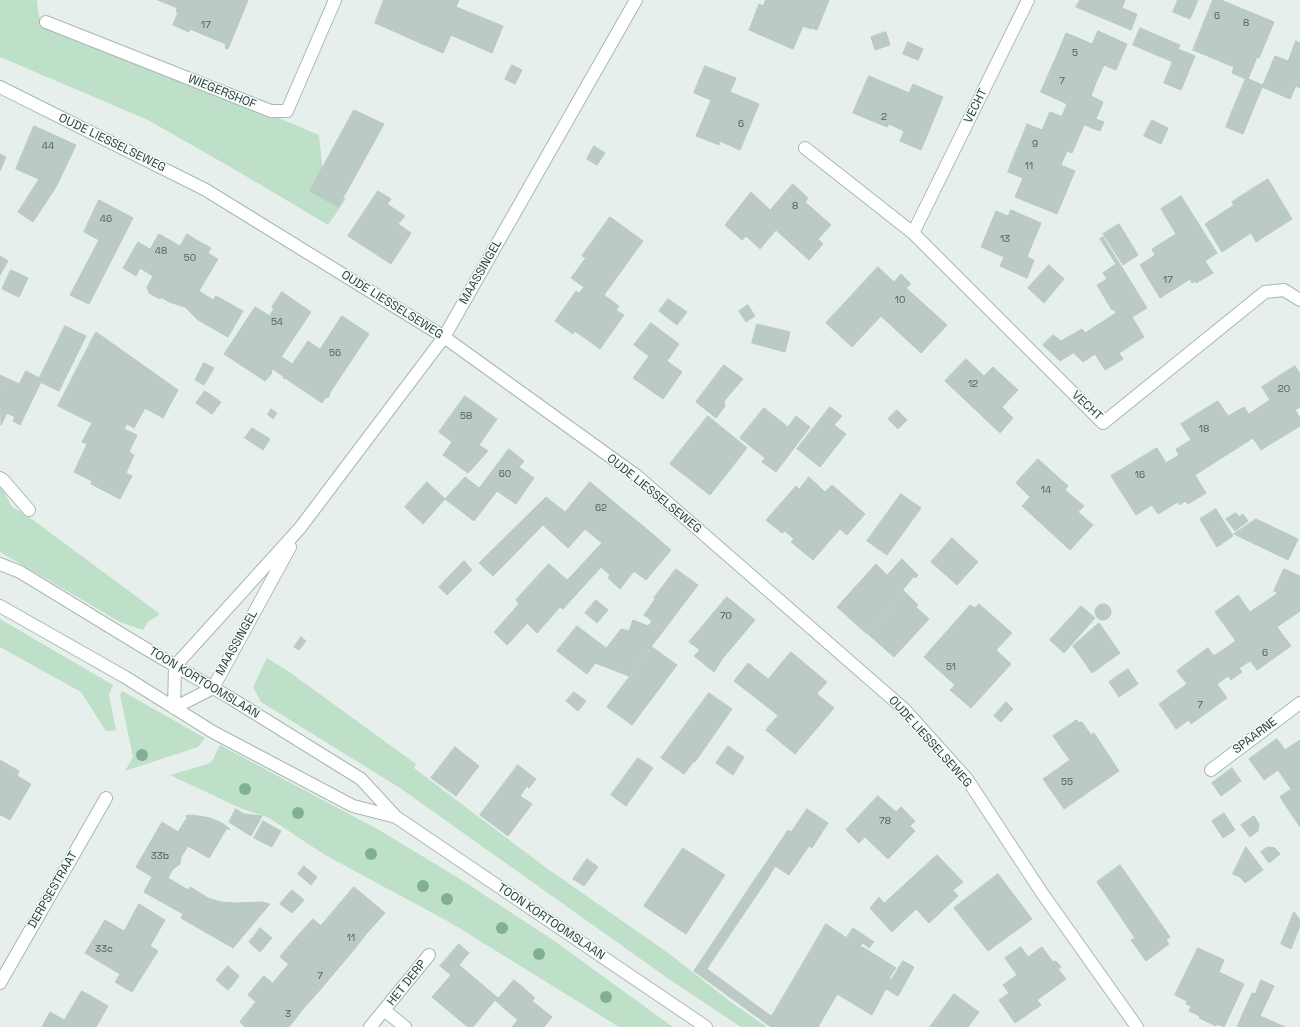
<!DOCTYPE html>
<style>
body{margin:0}
canvas{display:block;background:#e6efeb}
</style>
<canvas width="1300" height="1027"></canvas>
<script>
const context = document.querySelector('canvas').getContext('2d');
context.lineJoin = 'round';
function paint(path, color) { context.fillStyle = color; context.fill(path, 'evenodd'); }
function trace(path, color, width, dash) { context.strokeStyle = color; context.lineWidth = width; context.lineCap = dash ? 'butt' : 'round'; context.setLineDash(dash || []); context.stroke(path); }
function write(font, color, halo, rows, align = 'center') {
  context.font = font + ' "Space Grotesk",sans-serif'; context.lineWidth = 3; context.setLineDash([]); context.textBaseline = 'middle'; context.strokeStyle = halo; context.fillStyle = color; for (const [text, x, y, turn = 0] of rows) {
    context.save(); context.translate(x, y); context.rotate((+turn || 0) * Math.PI / 180); context.textAlign = isNaN(turn) ? turn : align; if (halo) context.strokeText(text, 0, 0); context.fillText(text, 0, 0); context.restore();
  }
}
paint(new Path2D(`
 M 0,0 L 37,0 L 39,17 L 319,135 L 324,183 L 346,199 L 328,225 L 239,172 L 148,120 L 0,57 Z
 M 0,484 L 12,507 L 25,514 L 160,614 L 148,622 L 143,630 L 120,622 L 0,552 Z
 M 0,619 L 113,685 L 109,695 L 116,730 L 106,731 L 81,692 L 0,647 Z
 M 267,658 L 288,671 L 416,764 L 414,768 L 545,867 L 671,955 L 732,1003 L 767,1027 L 741,1027 L 666,977 L 400,788 L 261,702 L 253,687 Z
 M 122,691 L 205,738 L 198,747 L 125,771 L 133,757 L 120,695 Z
 M 220,745 L 379,830 L 460,879 L 553,940 L 673,1027 L 619,1027 L 451,923 L 325,855 L 269,818 L 240,808 L 170,775 L 211,763 Z`), '#bfe0c8');
const building = new Path2D(`
 M 158,0 L 184,0 L 178,13 L 176,12 L 177,8 Z
 M 184,0 L 248,0 L 228,49 L 225,48 L 226,44 L 190,29 L 189,32 L 173,25 Z
 M 384,0 L 459,0 L 456,7 L 503,26 L 492,53 L 451,35 L 443,53 L 375,23 Z
 M 766,0 L 829,0 L 817,30 L 812,28 L 811,29 L 803,26 L 793,49 L 749,30 L 759,4 L 763,6 Z
 M 1080,0 L 1125,0 L 1122,8 L 1137,14 L 1131,30 L 1076,7 Z
 M 1178,0 L 1198,0 L 1190,19 L 1173,12 Z
 M 1213,0 L 1221,0 L 1245,10 L 1222,62 L 1193,50 Z
 M 1245,10 L 1274,22 L 1259,58 L 1257,57 L 1248,79 L 1246,78 L 1246,79 L 1232,73 L 1234,67 L 1222,62 Z
 M 1140,28 L 1180,45 L 1173,62 L 1133,45 Z
 M 1098,31 L 1127,44 L 1116,70 L 1104,65 L 1097,80 L 1054,62 L 1066,33 L 1092,44 Z
 M 886,32 L 890,45 L 875,50 L 871,37 Z
 M 1296,41 L 1300,43 L 1300,88 L 1296,86 L 1290,99 L 1262,87 L 1275,56 L 1288,61 Z
 M 908,42 L 923,49 L 918,60 L 903,54 Z
 M 1178,49 L 1195,56 L 1181,90 L 1164,83 Z
 M 1054,62 L 1097,80 L 1091,96 L 1103,102 L 1092,128 L 1062,116 L 1067,104 L 1041,92 Z
 M 512,65 L 522,70 L 515,84 L 505,79 Z
 M 705,66 L 736,78 L 730,92 L 759,104 L 740,150 L 720,141 L 719,145 L 696,136 L 711,100 L 694,93 Z
 M 869,76 L 909,93 L 913,84 L 943,97 L 921,150 L 900,141 L 904,131 L 889,124 L 887,127 L 853,113 Z
 M 1246,78 L 1263,85 L 1249,119 L 1232,112 Z
 M 354,110 L 384,124 L 338,207 L 310,191 Z
 M 1050,112 L 1084,125 L 1072,153 L 1067,151 L 1061,165 L 1018,147 L 1027,124 L 1042,130 Z
 M 1232,112 L 1249,119 L 1243,134 L 1226,127 Z
 M 1096,119 L 1104,122 L 1100,131 L 1092,128 Z
 M 1152,120 L 1168,128 L 1161,144 L 1144,136 Z
 M 34,126 L 76,145 L 56,187 L 33,222 L 18,212 L 39,179 L 16,169 Z
 M 594,146 L 605,153 L 597,165 L 587,159 Z
 M 1018,147 L 1075,171 L 1057,214 L 1015,197 L 1023,178 L 1008,172 Z
 M 0,154 L 6,157 L 0,171 Z
 M 1268,179 L 1292,219 L 1256,242 L 1251,233 L 1222,252 L 1205,224 L 1234,205 L 1232,202 Z
 M 793,184 L 808,198 L 805,202 L 831,225 L 818,239 L 823,244 L 809,260 L 776,230 L 760,249 L 746,236 L 742,240 L 725,225 L 751,192 L 770,210 Z
 M 378,191 L 391,199 L 387,204 L 405,216 L 398,224 L 411,233 L 391,264 L 348,236 Z
 M 1181,196 L 1217,253 L 1205,261 L 1213,273 L 1196,283 L 1195,281 L 1192,283 L 1190,279 L 1160,298 L 1140,265 L 1155,255 L 1152,249 L 1176,234 L 1161,209 Z
 M 99,200 L 133,218 L 89,304 L 70,295 L 99,240 L 84,232 Z
 M 1011,210 L 1041,223 L 1027,257 L 1034,260 L 1027,278 L 1000,266 L 1004,257 L 981,247 L 996,211 L 1008,216 Z
 M 610,217 L 643,241 L 604,295 L 619,306 L 616,310 L 624,315 L 600,349 L 575,331 L 573,334 L 555,321 L 576,291 L 579,293 L 584,287 L 571,278 L 586,258 L 582,256 Z
 M 1119,224 L 1138,255 L 1123,265 L 1103,234 Z
 M 159,234 L 180,246 L 187,234 L 193,238 L 160,299 L 149,293 L 147,287 L 153,276 L 140,268 L 136,276 L 123,268 L 138,242 L 150,249 Z
 M 1103,237 L 1147,308 L 1132,317 L 1144,337 L 1119,353 L 1123,359 L 1105,370 L 1095,354 L 1083,362 L 1061,341 L 1082,329 L 1085,333 L 1116,313 L 1114,309 L 1112,310 L 1097,285 L 1107,279 L 1103,273 L 1116,264 L 1100,239 Z
 M 193,238 L 211,248 L 208,253 L 218,259 L 199,291 L 213,300 L 216,296 L 243,311 L 228,337 L 198,320 L 185,307 L 169,302 L 161,297 Z
 M 0,256 L 8,261 L 0,275 Z
 M 1049,265 L 1064,279 L 1044,303 L 1028,288 Z
 M 878,267 L 894,282 L 901,274 L 911,284 L 906,288 L 947,325 L 921,353 L 881,316 L 852,347 L 826,323 Z
 M 11,270 L 28,278 L 19,297 L 2,289 Z
 M 282,292 L 311,312 L 271,372 L 272,373 L 265,381 L 224,354 L 255,307 L 270,316 L 274,308 L 272,307 Z
 M 668,299 L 687,312 L 677,325 L 659,311 Z
 M 748,305 L 755,316 L 746,322 L 739,311 Z
 M 342,316 L 369,334 L 329,394 L 330,394 L 328,398 L 326,397 L 322,403 L 285,378 L 285,379 L 283,378 L 308,341 L 320,349 Z
 M 651,323 L 679,344 L 667,361 L 682,372 L 663,399 L 633,378 L 649,356 L 634,345 Z
 M 757,324 L 790,332 L 785,352 L 752,343 Z
 M 65,326 L 86,336 L 59,391 L 38,381 Z
 M 96,332 L 178,390 L 163,418 L 145,408 L 134,428 L 127,424 L 124,429 L 137,435 L 129,452 L 134,455 L 126,473 L 132,476 L 120,499 L 91,484 L 92,481 L 74,472 L 87,444 L 82,442 L 92,423 L 58,406 Z
 M 1053,335 L 1061,341 L 1073,353 L 1060,361 L 1043,345 Z
 M 282,357 L 292,364 L 284,377 L 273,369 Z
 M 966,359 L 984,376 L 993,367 L 1018,390 L 1002,407 L 1013,418 L 1000,433 L 945,381 Z
 M 204,363 L 214,368 L 204,385 L 195,380 Z
 M 724,365 L 743,379 L 724,401 L 725,406 L 716,418 L 696,402 Z
 M 1295,366 L 1300,374 L 1300,407 L 1295,410 L 1300,418 L 1300,426 L 1269,445 L 1249,414 L 1270,400 L 1262,387 Z
 M 26,371 L 39,378 L 38,381 L 41,382 L 20,425 L 13,421 L 15,417 L 7,413 L 1,425 L 0,375 L 19,384 Z
 M 205,391 L 221,402 L 212,414 L 196,403 Z
 M 465,396 L 497,419 L 479,445 L 488,451 L 468,473 L 443,455 L 452,442 L 439,432 Z
 M 1218,401 L 1228,416 L 1244,407 L 1269,445 L 1261,450 L 1253,438 L 1195,475 L 1178,448 L 1191,440 L 1181,424 Z
 M 830,407 L 842,416 L 834,425 L 846,434 L 820,467 L 797,449 Z
 M 764,408 L 788,427 L 796,416 L 810,427 L 776,472 L 762,462 L 765,458 L 740,438 Z
 M 271,409 L 277,413 L 273,419 L 268,415 Z
 M 897,410 L 907,420 L 898,429 L 888,419 Z
 M 708,416 L 747,448 L 710,495 L 670,464 Z
 M 252,428 L 270,439 L 263,450 L 245,438 Z
 M 1157,448 L 1166,463 L 1179,455 L 1176,449 L 1178,448 L 1206,493 L 1188,504 L 1185,501 L 1180,505 L 1178,502 L 1158,514 L 1152,505 L 1136,515 L 1111,476 Z
 M 509,449 L 524,461 L 519,467 L 534,478 L 516,504 L 497,491 L 474,521 L 445,499 L 465,477 L 479,488 Z
 M 1038,459 L 1068,486 L 1065,490 L 1084,506 L 1078,512 L 1093,525 L 1070,550 L 1022,506 L 1030,497 L 1016,483 Z
 M 809,477 L 825,492 L 832,485 L 865,514 L 847,535 L 840,529 L 813,560 L 791,542 L 794,539 L 785,531 L 782,533 L 766,520 L 796,486 L 799,489 Z
 M 427,482 L 445,499 L 423,524 L 405,507 Z
 M 590,482 L 627,513 L 602,543 L 585,529 L 568,548 L 543,525 L 493,576 L 479,563 L 546,497 L 565,512 Z
 M 901,494 L 921,508 L 887,555 L 867,541 Z
 M 1216,509 L 1233,536 L 1217,547 L 1200,519 Z
 M 627,513 L 648,530 L 610,575 L 601,567 L 563,609 L 560,607 L 537,633 L 527,623 L 602,543 Z
 M 1236,513 L 1239,517 L 1243,514 L 1248,521 L 1235,531 L 1226,519 Z
 M 1256,519 L 1298,539 L 1288,560 L 1234,534 Z
 M 648,530 L 671,550 L 646,580 L 634,571 L 620,589 L 608,578 Z
 M 952,538 L 978,562 L 957,585 L 931,562 Z
 M 902,559 L 918,575 L 915,578 L 914,576 L 867,634 L 837,607 L 876,564 L 887,575 Z
 M 464,561 L 472,570 L 447,595 L 439,587 Z
 M 549,564 L 567,580 L 507,645 L 494,632 L 519,604 L 516,600 Z
 M 676,569 L 698,585 L 629,676 L 595,663 L 621,629 L 629,631 L 633,620 L 648,626 L 652,621 L 644,615 L 655,599 L 654,598 Z
 M 1284,569 L 1300,576 L 1300,611 L 1277,627 L 1291,646 L 1257,670 L 1215,612 L 1238,595 L 1250,612 L 1278,593 L 1274,591 Z
 M 903,590 L 918,605 L 916,607 L 929,619 L 894,657 L 868,634 Z
 M 727,597 L 755,620 L 723,658 L 714,672 L 694,656 L 700,650 L 689,642 Z
 M 596,600 L 608,610 L 597,623 L 585,613 Z
 M 979,604 L 1012,633 L 996,650 L 1011,664 L 971,708 L 950,690 L 955,685 L 924,657 L 970,605 L 975,608 Z
 M1095 612a8 8 0 1 1 16 0a8 8 0 1 1-16 0Z
 M 1081,606 L 1095,618 L 1064,653 L 1050,640 Z
 M 1099,623 L 1120,653 L 1092,673 L 1073,646 Z
 M 577,626 L 606,648 L 587,674 L 557,651 Z
 M 301,637 L 306,641 L 299,650 L 294,647 Z
 M 1236,641 L 1250,661 L 1239,668 L 1225,649 Z
 M 652,647 L 677,665 L 632,725 L 607,707 Z
 M 1208,648 L 1228,676 L 1217,684 L 1227,698 L 1191,724 L 1189,720 L 1176,729 L 1159,704 L 1187,684 L 1177,671 Z
 M 1225,649 L 1234,661 L 1223,668 L 1214,656 Z
 M 791,652 L 827,682 L 812,699 L 801,690 L 779,716 L 734,681 L 748,663 L 768,679 Z
 M 1234,661 L 1242,672 L 1231,680 L 1223,668 Z
 M 1128,669 L 1138,684 L 1119,697 L 1109,682 Z
 M 801,690 L 812,699 L 818,693 L 817,694 L 834,708 L 795,754 L 766,730 Z
 M 574,692 L 586,701 L 578,711 L 566,701 Z
 M 709,693 L 732,709 L 695,762 L 694,761 L 684,774 L 661,758 Z
 M 1006,702 L 1013,709 L 1001,722 L 994,716 Z
 M 1077,720 L 1079,723 L 1082,722 L 1091,735 L 1094,733 L 1119,771 L 1064,809 L 1043,779 L 1070,760 L 1053,736 Z
 M 1277,739 L 1285,750 L 1300,740 L 1300,783 L 1291,789 L 1278,770 L 1264,780 L 1249,759 Z
 M 728,746 L 744,757 L 733,775 L 716,763 Z
 M 455,747 L 479,766 L 456,796 L 431,778 Z
 M 638,758 L 653,768 L 626,806 L 611,795 Z
 M 0,760 L 19,771 L 17,776 L 31,784 L 10,820 L 1,815 L 0,816 Z
 M 518,765 L 536,779 L 529,788 L 527,786 L 520,796 L 532,804 L 508,836 L 480,815 Z
 M 1232,768 L 1241,781 L 1221,796 L 1212,783 Z
 M 1300,783 L 1300,827 L 1280,797 Z
 M 878,796 L 896,812 L 901,807 L 915,821 L 910,826 L 915,831 L 888,859 L 865,837 L 859,843 L 846,830 Z
 M 236,809 L 244,814 L 262,816 L 251,836 L 229,822 Z
 M 807,809 L 828,823 L 812,848 L 809,846 L 789,875 L 775,866 L 768,878 L 760,872 L 788,830 L 791,832 Z
 M 1224,813 L 1235,830 L 1223,838 L 1212,821 Z
 M 193,815 L 210,818 L 222,823 L 230,829 L 229,830 L 227,828 L 209,858 L 188,846 L 181,857 L 180,864 L 173,869 L 168,878 L 188,890 L 190,887 L 208,898 L 221,902 L 237,903 L 262,902 L 270,904 L 233,948 L 181,918 L 183,914 L 144,892 L 152,877 L 136,867 L 162,822 L 178,832 L 187,818 L 186,816 Z
 M 1254,816 L 1259,824 L 1258,831 L 1250,837 L 1241,825 Z
 M 263,821 L 281,831 L 272,847 L 254,838 Z
 M 1246,847 L 1263,870 L 1245,883 L 1240,877 L 1233,874 Z
 M 1268,847 L 1275,848 L 1280,854 L 1269,863 L 1261,852 Z
 M 683,848 L 725,875 L 686,934 L 644,906 Z
 M 937,855 L 963,882 L 953,890 L 958,896 L 929,923 L 916,909 L 892,932 L 870,908 L 879,897 L 884,903 Z
 M 587,859 L 598,867 L 584,886 L 573,879 Z
 M 1120,865 L 1170,937 L 1166,940 L 1169,944 L 1146,961 L 1131,940 L 1135,938 L 1097,882 Z
 M 304,866 L 317,877 L 311,885 L 298,874 Z
 M 760,872 L 768,878 L 710,964 L 703,958 Z
 M 998,874 L 1032,919 L 988,951 L 954,908 Z
 M 354,887 L 385,913 L 367,933 L 337,907 Z
 M 292,890 L 304,900 L 298,907 L 286,897 Z
 M 286,897 L 298,907 L 292,913 L 280,904 Z
 M 139,904 L 165,920 L 150,946 L 158,951 L 132,992 L 115,982 L 120,974 L 85,953 L 105,920 L 124,931 Z
 M 337,907 L 367,933 L 352,952 L 321,926 Z
 M 1294,912 L 1300,920 L 1300,926 L 1291,949 L 1281,944 Z
 M 313,919 L 352,952 L 336,971 L 296,938 Z
 M 826,924 L 860,947 L 864,948 L 818,1027 L 797,1027 L 775,1011 Z
 M 260,928 L 272,938 L 266,945 L 255,935 Z
 M 853,928 L 874,942 L 869,948 L 863,943 L 860,947 L 847,937 Z
 M 255,935 L 266,945 L 260,952 L 249,942 Z
 M 296,938 L 336,971 L 320,990 L 280,957 Z
 M 459,944 L 469,953 L 459,965 L 479,982 L 451,1013 L 432,997 L 451,975 L 440,966 Z
 M 1021,947 L 1028,957 L 1042,947 L 1053,962 L 1056,961 L 1061,967 L 1058,969 L 1066,979 L 1037,1000 L 1041,1005 L 1015,1023 L 999,1000 L 1009,993 L 1003,985 L 1017,975 L 1005,958 Z
 M 864,948 L 896,968 L 889,978 L 891,979 L 872,1015 L 837,994 Z
 M 1198,948 L 1224,960 L 1219,972 L 1244,984 L 1224,1027 L 1217,1024 L 1216,1026 L 1199,1018 L 1200,1016 L 1189,1011 L 1191,1006 L 1186,1004 L 1187,1001 L 1175,995 Z
 M 703,958 L 710,964 L 707,969 L 771,1016 L 775,1011 L 797,1027 L 771,1027 L 694,971 Z
 M 903,961 L 914,967 L 898,996 L 886,989 Z
 M 289,964 L 320,990 L 303,1009 L 273,983 Z
 M 228,966 L 239,976 L 234,983 L 222,973 Z
 M 222,973 L 234,983 L 228,990 L 216,980 Z
 M 264,976 L 303,1009 L 289,1027 L 286,1027 L 248,995 Z
 M 514,980 L 524,988 L 506,1010 L 495,1000 L 473,1027 L 468,1027 L 451,1013 L 479,982 L 498,998 Z
 M 1261,980 L 1274,986 L 1260,1016 L 1285,1027 L 1237,1027 L 1252,993 L 1255,994 Z
 M 524,988 L 535,998 L 532,1001 L 552,1017 L 544,1027 L 512,1027 L 518,1020 L 506,1010 Z
 M 82,991 L 108,1006 L 96,1027 L 42,1027 L 50,1012 L 64,1020 Z
 M 954,994 L 979,1012 L 968,1027 L 930,1027 Z
 M 256,1002 L 286,1027 L 245,1027 L 240,1022 Z`);
paint(building, '#bbcac4');
trace(building, '#b8c9c2', 1);
const minor = new Path2D(`
 M 46,22 L 271,111 L 287,111 L 335,0
 M 0,87 L 206,190 L 444,337 L 637,476 L 904,709 L 967,779 L 1042,893 L 1137,1027
 M 805,148 L 913,233 L 1103,423 L 1265,292 L 1284,290 L 1300,300
 M 913,233 L 1028,0
 M 0,478 L 3,480 L 29,510
 M 0,564 L 20,572 L 143,647 L 232,699 L 361,779 L 396,817 L 706,1027
 M 0,606 L 125,677 L 213,732 L 353,806 L 396,817
 M 174,708 L 175,666 L 300,528 L 444,337 L 636,0
 M 174,708 L 213,688 L 290,547
 M 1211,770 L 1300,703
 M 0,983 L 106,798
 M 384,1010 L 429,955
 M 370,1027 L 384,1010 L 405,1027`);
trace(minor, '#a8b8b2', 14);
trace(minor, '#fff', 12);
context.fillStyle = '#80af93';
for (const [x, y] of [
 [142,755],
 [245,789],
 [298,813],
 [371,854],
 [423,886],
 [447,899],
 [502,928],
 [539,954],
 [606,997]
]) { context.beginPath(); context.arc(x, y, 6, 0, 2 * Math.PI); context.fill(); }
write('10px', '#4a645c', null, [
 ["6",1217,16],
 ["8",1246,23],
 ["17",206,25],
 ["5",1075,53],
 ["7",1062,81],
 ["2",884,117],
 ["6",741,124],
 ["9",1035,144],
 ["44",48,146],
 ["11",1029,166],
 ["8",795,206],
 ["46",106,219],
 ["13",1005,239],
 ["48",161,251],
 ["50",190,258],
 ["17",1168,280],
 ["10",900,300],
 ["54",277,322],
 ["56",335,353],
 ["12",973,384],
 ["20",1284,389],
 ["58",466,416],
 ["18",1204,429],
 ["60",505,474],
 ["16",1140,475],
 ["14",1046,490],
 ["62",601,508],
 ["70",726,616],
 ["6",1265,653],
 ["51",951,667],
 ["7",1200,705],
 ["55",1067,782],
 ["78",885,821],
 ["33b",160,856],
 ["11",351,938],
 ["33c",104,949],
 ["7",320,976],
 ["3",288,1014]
]);
write('12px', '#24423a', '#f7fbf9', [
 ["WIEGERSHOF",222,92,22],
 ["VECHT",976,106,-64],
 ["OUDE LIESSELSEWEG",112,143,26],
 ["MAASSINGEL",481,272,-60],
 ["OUDE LIESSELSEWEG",392,305,32],
 ["VECHT",1087,406,43],
 ["OUDE LIESSELSEWEG",654,494,39],
 ["MAASSINGEL",237,643,-61],
 ["TOON KORTOOMSLAAN",204,683,31],
 ["SPAARNE",1255,736,-37],
 ["OUDE LIESSELSEWEG",930,742,48],
 ["DERPSESTRAAT",53,890,-60],
 ["TOON KORTOOMSLAAN",551,922,34],
 ["HET DERP",407,983,-51]
]);
</script>
